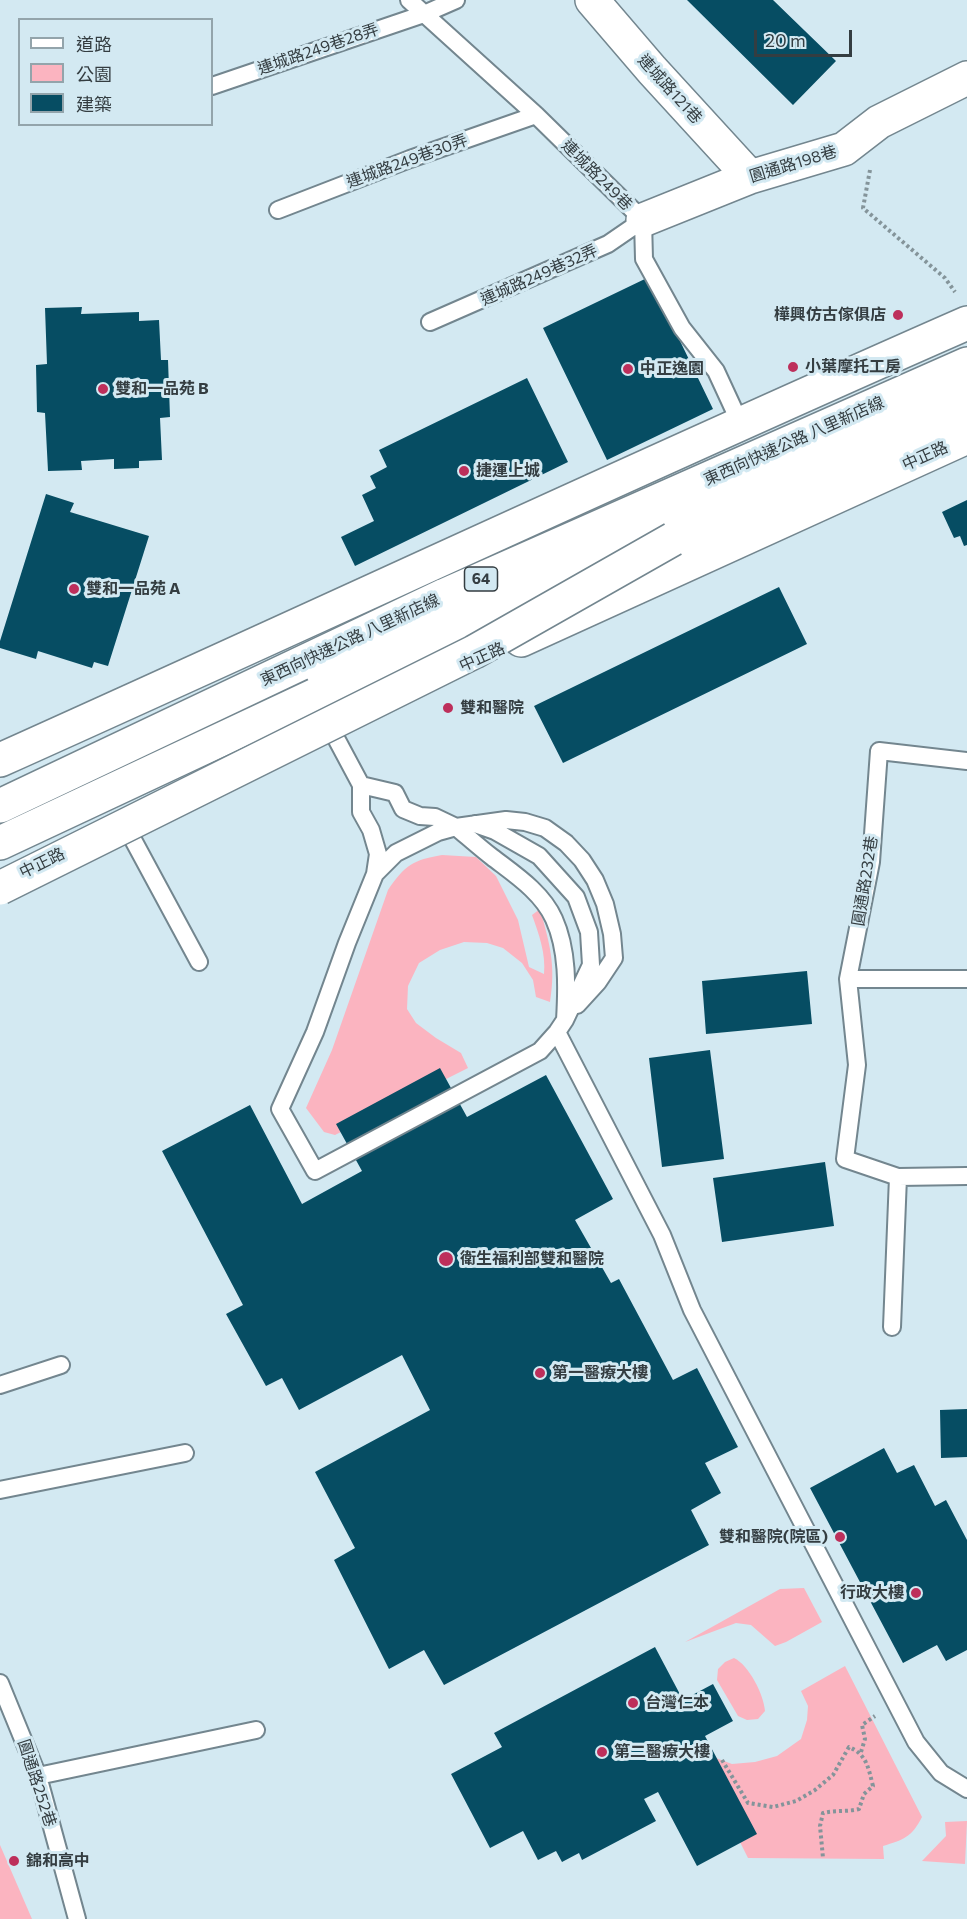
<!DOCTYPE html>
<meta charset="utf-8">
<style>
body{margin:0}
#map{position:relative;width:967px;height:1919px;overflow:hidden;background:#d3e9f2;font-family:Commissioner,"Noto Sans TC",sans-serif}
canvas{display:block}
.legend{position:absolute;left:18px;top:18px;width:195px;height:108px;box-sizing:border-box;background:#d3e9f2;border:2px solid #93a4ab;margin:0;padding:8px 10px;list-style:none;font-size:18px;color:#343d41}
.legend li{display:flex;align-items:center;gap:12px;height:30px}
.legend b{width:30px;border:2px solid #93a4ab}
.scale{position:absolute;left:754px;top:30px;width:98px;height:27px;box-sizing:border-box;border:3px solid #343d41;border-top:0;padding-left:8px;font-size:18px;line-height:21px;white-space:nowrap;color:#343d41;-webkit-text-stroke:4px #d3e9f2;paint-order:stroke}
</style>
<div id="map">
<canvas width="967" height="1919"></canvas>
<ul class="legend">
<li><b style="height:8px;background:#fff"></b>道路</li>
<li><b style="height:16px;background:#fbb4c0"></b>公園</li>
<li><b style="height:16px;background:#064d63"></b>建築</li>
</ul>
<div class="scale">20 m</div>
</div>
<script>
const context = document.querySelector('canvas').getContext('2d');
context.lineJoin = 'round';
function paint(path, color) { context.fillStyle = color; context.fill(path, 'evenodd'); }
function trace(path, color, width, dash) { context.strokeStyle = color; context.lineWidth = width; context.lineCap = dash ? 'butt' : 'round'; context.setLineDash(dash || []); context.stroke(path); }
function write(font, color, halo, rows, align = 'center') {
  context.font = font + ' Commissioner,"Noto Sans TC",sans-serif'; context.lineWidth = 6; context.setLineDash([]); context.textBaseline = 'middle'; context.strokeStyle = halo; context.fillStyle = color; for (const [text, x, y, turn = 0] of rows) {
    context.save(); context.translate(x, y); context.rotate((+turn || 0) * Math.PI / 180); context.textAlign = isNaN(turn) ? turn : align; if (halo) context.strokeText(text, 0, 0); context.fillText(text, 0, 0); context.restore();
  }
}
paint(new Path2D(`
 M 442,855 L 476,857 L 496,876 L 518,920 L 529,967 L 544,974 C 546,954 539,934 532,915 L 540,909 C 550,945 556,965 550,1002 L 536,997 L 533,980 L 522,963 L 503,948 L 487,943 L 464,942 L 440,950 L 419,963 L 408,986 L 407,1009 L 416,1023 L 436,1038 L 461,1053 L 468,1068 L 335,1135 L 324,1132 L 306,1108 L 332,1050 L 388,890 C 405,865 413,860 442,855 Z
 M 804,1588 L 822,1622 L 786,1642 L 775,1646 L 751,1625 L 736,1623 L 685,1642 L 780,1589 Z
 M 734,1658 C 749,1665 764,1695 765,1711 L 758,1719 L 747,1720 L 738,1716 L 717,1680 L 718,1669 L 725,1662 Z
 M 845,1666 L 922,1817 C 912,1837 903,1840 883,1846 L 884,1859 L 748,1858 L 740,1842 L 716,1758 L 732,1764 L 755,1762 L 777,1756 L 801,1739 L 807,1720 L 808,1706 L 801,1691 Z
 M 967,1821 L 965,1864 L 922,1861 L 946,1836 L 945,1822 Z
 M 0,1845 L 32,1919 L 0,1919 Z`), '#fbb4c0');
paint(new Path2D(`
 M 687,0 L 773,0 L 836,61 L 793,105 Z
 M 649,277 L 713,409 L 607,460 L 543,328 Z
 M 82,307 L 81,314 L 139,312 L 139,321 L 159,320 L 161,360 L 168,360 L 170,417 L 160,418 L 162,460 L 139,461 L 139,468 L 114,469 L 114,459 L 81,461 L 82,470 L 48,471 L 45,413 L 37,412 L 36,365 L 47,364 L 45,308 Z
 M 527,378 L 568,462 L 355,566 L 341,537 L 374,521 L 362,495 L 376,488 L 370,476 L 387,467 L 379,450 Z
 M 46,494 L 74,503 L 70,512 L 149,536 L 108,666 L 94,662 L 92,668 L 38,651 L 36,659 L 0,648 L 0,641 Z
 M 967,500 L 967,545 L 964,546 L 960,536 L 954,538 L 942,512 Z
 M 779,587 L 807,644 L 563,763 L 534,706 Z
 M 807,971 L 812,1024 L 706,1034 L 702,981 Z
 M 710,1050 L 724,1159 L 662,1167 L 649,1058 Z
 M 440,1068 L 467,1117 L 546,1075 L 613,1199 L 575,1220 L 611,1283 L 619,1279 L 673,1380 L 697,1368 L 738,1447 L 705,1463 L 721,1493 L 691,1510 L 709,1545 L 444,1685 L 424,1650 L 389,1669 L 334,1560 L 355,1548 L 315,1472 L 430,1410 L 402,1355 L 299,1410 L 282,1378 L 266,1386 L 226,1314 L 243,1305 L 162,1151 L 250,1105 L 302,1204 L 362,1171 L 336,1124 Z
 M 825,1162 L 834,1226 L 722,1242 L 713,1178 Z
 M 967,1409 L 967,1457 L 941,1458 L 940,1410 Z
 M 884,1448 L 897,1473 L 914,1465 L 935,1506 L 946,1500 L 967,1540 L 967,1650 L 946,1661 L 937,1645 L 903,1663 L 810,1488 Z
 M 655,1647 L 683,1700 L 713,1684 L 733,1721 L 705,1736 L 757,1834 L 697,1866 L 658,1792 L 644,1799 L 656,1821 L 582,1860 L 579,1853 L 562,1862 L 556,1851 L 538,1860 L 523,1831 L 490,1848 L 451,1774 L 502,1747 L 494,1733 Z`), '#064d63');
const service = new Path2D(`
 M 409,0 L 536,115 L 643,220 L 644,259 L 682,328 L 716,371 L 740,423
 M 212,86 L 424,14 L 456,0
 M 278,210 L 410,159 L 536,115
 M 430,322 L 608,244 L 643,220
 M 330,727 L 361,785 L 361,812 L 371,830 L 378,854 L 375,874
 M 967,761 L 879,751 L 871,862 L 848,979 L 857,1065 L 845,1159 L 898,1177 L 967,1176
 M 361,785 L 395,793 L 403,809 L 420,816 L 435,817 L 456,827 L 506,820 L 525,822 L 545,828 L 566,843 L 582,860 L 595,880 L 605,904 L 612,934 L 614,958 L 598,982 L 577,1005
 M 124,823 L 199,962
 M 475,824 L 495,831 L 539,856 L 576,897 L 589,932 L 591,965 L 565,1020 L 557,1032 L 540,1051 L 315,1171 L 280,1109 L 315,1032 L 347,943 L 375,874 L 396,853 L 438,832 L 456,827 C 468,837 479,847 492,857 C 514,874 542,892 554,919 C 568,950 567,987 565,1020
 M 848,979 L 967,979
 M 557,1032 L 662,1235 L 692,1310 L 916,1742 L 941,1773 L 967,1789
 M 892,1327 L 898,1177
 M 0,1385 L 61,1365
 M 0,1490 L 185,1453
 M 0,1683 L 38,1776 L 77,1919
 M 38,1776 L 256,1730`);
const minor = new Path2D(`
 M 592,0 L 652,70 L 750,177
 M 643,220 L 750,177 L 844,149 L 879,122 L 967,78`);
const secondary = new Path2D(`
 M 521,640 L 967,437
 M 322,671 L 581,553 L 967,394
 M 0,760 C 323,615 643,465 967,323`);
const trunk = new Path2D(`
 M 646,550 L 967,411
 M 0,806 L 445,595 L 967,364
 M 0,843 L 399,656 L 582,577`);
trace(service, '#73868f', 20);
trace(minor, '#73868f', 36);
trace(secondary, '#73868f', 36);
trace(trunk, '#73868f', 36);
trace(new Path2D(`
 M 870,170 L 863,208 L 945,278 L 955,292
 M 861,1752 L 865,1739 L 862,1725 L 875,1716
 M 722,1760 L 748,1803 L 773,1807 L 796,1801 L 815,1790 L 833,1775 L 849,1747 C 867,1755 868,1767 873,1786 L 864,1794 L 859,1809 C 847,1812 835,1810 823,1813 L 820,1826 L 823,1858`), '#84949a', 4, [3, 3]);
trace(service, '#fff', 16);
trace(minor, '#fff', 33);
trace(secondary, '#fff', 33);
trace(trunk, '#fff', 33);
const trunkBridge = new Path2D(`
 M 0,888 L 474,652 L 673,539`);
trace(trunkBridge, '#73868f', 36, []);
trace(trunkBridge, '#fff', 33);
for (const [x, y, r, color] of [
 [898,315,6,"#bd2f5b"],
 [793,367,6,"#bd2f5b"],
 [628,369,6,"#bd2f5b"],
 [103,389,6,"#bd2f5b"],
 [464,471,6,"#bd2f5b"],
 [74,589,6,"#bd2f5b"],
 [448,708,6,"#bd2f5b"],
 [446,1259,8,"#bd2f5b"],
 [540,1373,6,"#bd2f5b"],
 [840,1537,6,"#bd2f5b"],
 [916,1593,6,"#bd2f5b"],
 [633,1703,6,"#bd2f5b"],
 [602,1752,6,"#bd2f5b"],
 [14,1861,6,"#bd2f5b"]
]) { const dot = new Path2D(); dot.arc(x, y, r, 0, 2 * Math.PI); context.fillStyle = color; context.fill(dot); trace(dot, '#d3e9f2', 2); }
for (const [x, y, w] of [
 [481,579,33]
]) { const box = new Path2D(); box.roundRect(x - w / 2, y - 12, w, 24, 4.5); context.fillStyle = '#d3e9f2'; context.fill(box); trace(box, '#343d41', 1.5); }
write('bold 15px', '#343d41', null, [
 ["64",481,579]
]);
write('16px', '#343d41', '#d3e9f2', [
 ["連城路249巷28弄",318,49,-19],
 ["連城路121巷",670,89,48],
 ["連城路249巷30弄",407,161,-20],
 ["圓通路198巷",793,164,-17],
 ["連城路249巷",597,175,45],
 ["連城路249巷32弄",539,275,-24],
 ["東西向快速公路 八里新店線",794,441,-24],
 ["中正路",925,456,-24],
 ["東西向快速公路 八里新店線",350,640,-25],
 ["中正路",482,657,-24],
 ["中正路",42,863,-26],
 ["圓通路232巷",865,881,-81],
 ["圓通路252巷",37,1783,72]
]);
write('bold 16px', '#343d41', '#d3e9f2', [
 ["樺興仿古傢俱店",886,315,"right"],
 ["小葉摩托工房",805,367],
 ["中正逸園",640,369],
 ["雙和一品苑 B",115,389],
 ["捷運上城",476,471],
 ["雙和一品苑 A",86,589],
 ["雙和醫院",460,708],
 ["衛生福利部雙和醫院",460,1259],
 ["第一醫療大樓",552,1373],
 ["雙和醫院(院區)",828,1537,"right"],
 ["行政大樓",904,1593,"right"],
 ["台灣仁本",645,1703],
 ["第二醫療大樓",614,1752],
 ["錦和高中",26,1861]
], 'left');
</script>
